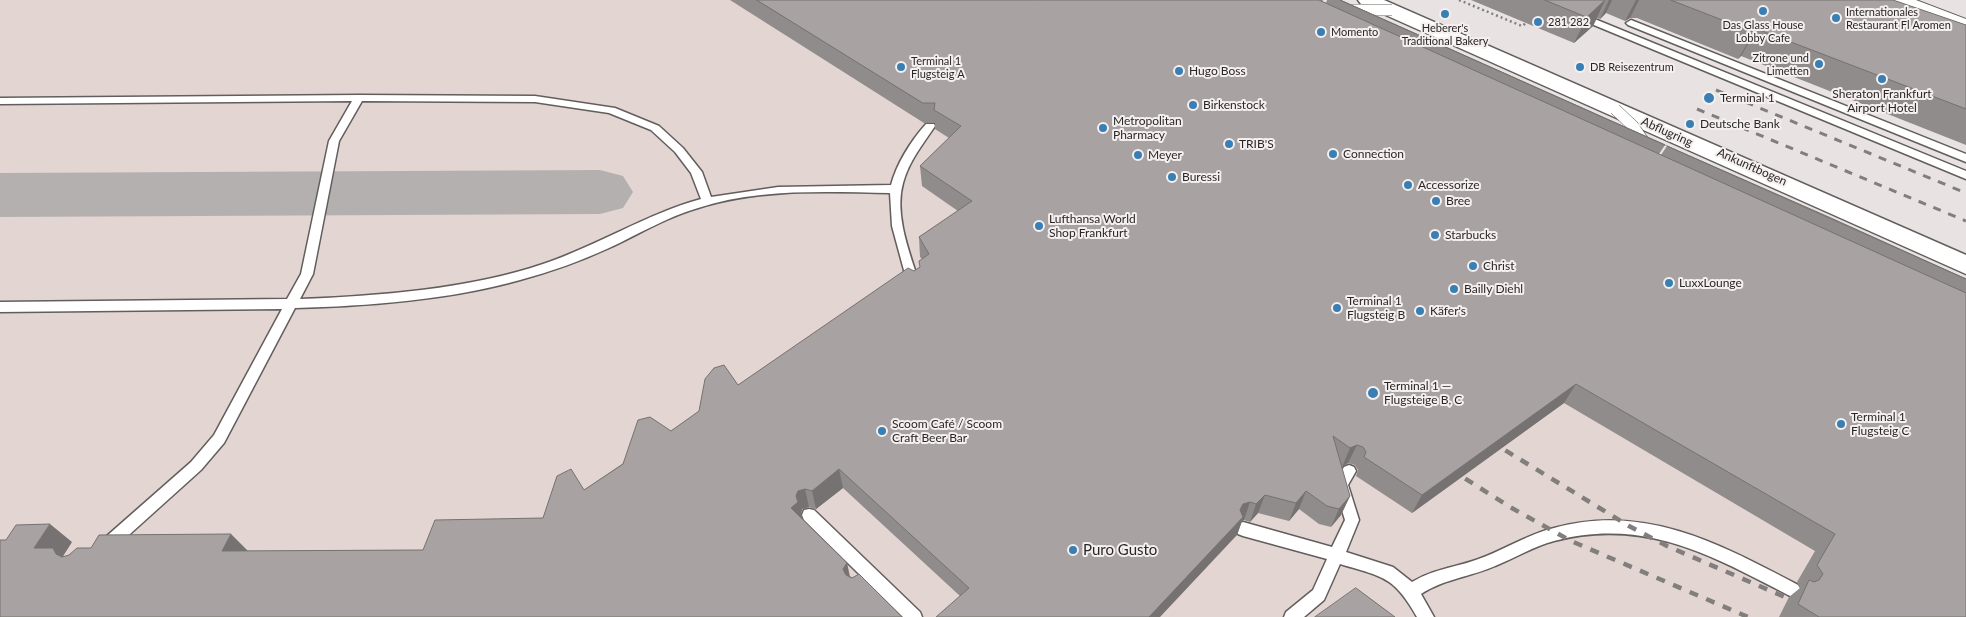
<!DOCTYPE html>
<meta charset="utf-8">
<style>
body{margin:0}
canvas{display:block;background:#e8e3e2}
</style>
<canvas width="1966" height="617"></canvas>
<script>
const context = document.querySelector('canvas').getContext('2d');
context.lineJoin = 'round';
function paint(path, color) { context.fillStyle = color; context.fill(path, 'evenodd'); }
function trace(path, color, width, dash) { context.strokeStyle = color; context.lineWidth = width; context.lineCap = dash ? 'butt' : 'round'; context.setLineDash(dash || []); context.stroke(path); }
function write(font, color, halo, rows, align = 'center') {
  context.font = font + ' Lato,sans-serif'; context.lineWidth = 4; context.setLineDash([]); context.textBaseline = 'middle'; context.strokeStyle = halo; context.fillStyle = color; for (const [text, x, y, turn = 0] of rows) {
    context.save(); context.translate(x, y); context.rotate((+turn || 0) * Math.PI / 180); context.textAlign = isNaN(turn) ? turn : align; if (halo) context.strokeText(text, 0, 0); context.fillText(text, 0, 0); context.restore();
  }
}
paint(new Path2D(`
 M 0,0 L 1293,0 L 1966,617 L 0,617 Z`), '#e3d5d2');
paint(new Path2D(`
 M 600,170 L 623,176 L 633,192 L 623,208 L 600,214 L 0,217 L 0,173 Z`), '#b5b0b0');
const service = new Path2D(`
 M 1580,13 L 1966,171 L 1966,179 L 1577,18 L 1575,16 Z
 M 1631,20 L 1966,154 L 1966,162 L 1628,25 L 1626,23 Z
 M 359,95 L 535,96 L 615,108 L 659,126 L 683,148 L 702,172 L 711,197 L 778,187 L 891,185 C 897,163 911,141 926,124 L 934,124 L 935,126 C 923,144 909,161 903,183 C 894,215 910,254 920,285 L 914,289 L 908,285 L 892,226 L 890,193 C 827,192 759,188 698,208 C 667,217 639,234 609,248 C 581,261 550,272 520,280 C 450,300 368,306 295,308 L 224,443 L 201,470 L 110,552 L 105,554 L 100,552 L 98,547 L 100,542 L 191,462 L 214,435 L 282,309 L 0,312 L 0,302 L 287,299 L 301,274 L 329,141 L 352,101 L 0,104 L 0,98 ZM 362,101 L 535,102 L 609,113 L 651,130 L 675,152 L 691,173 L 701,199 C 646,214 597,246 543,264 C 470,289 378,296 300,299 L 313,274 L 339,141 Z
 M 1349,465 L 1354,467 L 1356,471 L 1348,485 L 1359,520 L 1346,552 L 1393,567 L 1412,582 C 1435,568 1460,567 1484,557 C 1507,548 1529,534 1554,528 C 1645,503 1720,544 1798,585 L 1801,590 L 1798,595 L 1793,597 L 1788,595 C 1711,555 1644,517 1554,541 C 1534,546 1515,558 1495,566 C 1470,577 1444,579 1421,594 L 1434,617 L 1417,617 C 1394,576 1383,577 1340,564 L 1324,600 L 1304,617 L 1284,617 L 1286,612 L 1313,590 L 1327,559 L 1243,536 L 1238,534 L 1236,529 L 1238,524 L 1243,522 L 1332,547 L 1345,520 L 1334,484 L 1344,467 Z
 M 809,509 L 814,510 L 920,612 L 922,617 L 903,617 L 804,520 L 802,515 L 804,510 Z`);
const minor = new Path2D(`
 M 1358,0 L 1384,0 L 1966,255 L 1966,274 L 1361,4 Z`);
const tertiary = new Path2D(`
 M 1887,0 L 1916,0 L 1966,19 L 1966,32 L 1890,4 Z`);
trace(service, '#625e5d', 3);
trace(minor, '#625e5d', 3);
trace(tertiary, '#625e5d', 2);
trace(new Path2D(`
 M 1459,0 L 1522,26 L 1526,23`), '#84807f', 2.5, [2, 3]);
paint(service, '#fff');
paint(minor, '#fff');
paint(tertiary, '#fff');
trace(new Path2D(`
 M 1716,90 L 1966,193
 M 1697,109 L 1966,221`), '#827e7d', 3, [8, 8]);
trace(new Path2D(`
 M 1490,441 L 1629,526 L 1667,546 L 1801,604
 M 1450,469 L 1510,507 L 1571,541 L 1748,617`), '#827e7d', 4.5, [9, 9]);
const serviceBridge = new Path2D(`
 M 1347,10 L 1392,10
 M 1615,109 L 1633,126 L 1646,145`);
trace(serviceBridge, '#625e5d', 12, []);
trace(serviceBridge, '#fff', 11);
paint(new Path2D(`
 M 730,0 L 1323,0 L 1322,2 L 1326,3 L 1327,0 L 1340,0 L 1665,145 L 1659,154 L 1661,155 L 1667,146 L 1966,279 L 1966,617 L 1779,617 L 1789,597 L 1800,588 L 1797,582 L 1815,551 L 1564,403 L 1412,513 L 1356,476 L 1358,470 L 1355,465 L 1348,463 L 1342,467 L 1341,466 L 1350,496 L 1341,515 L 1331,527 L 1319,524 L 1299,509 L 1289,521 L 1258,513 L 1250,522 L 1244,520 L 1242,521 L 1237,535 L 960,596 L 843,488 L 816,509 L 809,507 L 802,509 L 801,514 L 802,518 L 847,563 L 850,576 L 902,617 L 0,617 L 72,542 L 63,556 L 64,557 L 248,551 L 423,550 L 543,518 L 738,385 L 920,267 L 922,259 L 920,257 L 919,237 L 958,211 L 922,186 L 920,166 L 949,138 L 935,129 L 935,123 L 924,123 Z
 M 1471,0 L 1893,0 L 1966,25 L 1966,145 L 1741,56 L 1738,59 L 1637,18 L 1630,18 L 1625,21 L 1606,13 L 1600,19 L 1597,18 L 1593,26 L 1574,43 Z`), '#908c8b');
paint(new Path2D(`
 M 1605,0 L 1593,26 L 1574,43 L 1587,17 Z
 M 1609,0 L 1612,0 L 1606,13 L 1600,19 Z
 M 1636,0 L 1639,0 L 1630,18 L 1625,21 Z
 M 1757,29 L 1741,56 L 1738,59 L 1754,32 Z
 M 1576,384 L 1564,403 L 1412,513 L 1422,495 Z
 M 1357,445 L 1348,463 L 1342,467 L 1350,448 Z
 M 839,469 L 843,488 L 816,509 L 812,491 Z
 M 805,489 L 809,507 L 802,509 L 801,514 L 802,520 L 791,508 L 798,491 Z
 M 1306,491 L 1299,509 L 1289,521 L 1296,503 Z
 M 1265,495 L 1258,513 L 1250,522 L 1256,504 Z
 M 1350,496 L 1341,515 L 1331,527 L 1339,509 Z
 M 1250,502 L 1244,520 L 1242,521 L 1237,535 L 1160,617 L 1149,617 L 1243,504 Z
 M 50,524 L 72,542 L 63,556 L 75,566 L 34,548 Z
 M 231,534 L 249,552 L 222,551 Z
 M 847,563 L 850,580 L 846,586 L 843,569 Z`), '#767271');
const building = new Path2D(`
 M 757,0 L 1319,0 L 1966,293 L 1966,617 L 1819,617 L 1798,604 L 1809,580 L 1814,582 L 1819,580 L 1823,574 L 1817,565 L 1835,534 L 1576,384 L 1422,495 L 1364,457 L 1366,452 L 1363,447 L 1357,445 L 1350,448 L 1333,436 L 1350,496 L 1339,509 L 1327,506 L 1306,491 L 1296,503 L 1265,495 L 1256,504 L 1250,502 L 1243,504 L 1240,510 L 1243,517 L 1149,617 L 936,617 L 969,588 L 839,469 L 812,491 L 805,489 L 798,491 L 796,496 L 798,502 L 791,508 L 847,563 L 843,569 L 846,575 L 852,578 L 859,574 L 902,617 L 0,617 L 0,540 L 6,540 L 16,525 L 50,524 L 34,548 L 53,548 L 56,554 L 62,557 L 69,555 L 77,548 L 91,548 L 99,535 L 231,534 L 222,551 L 423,550 L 435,520 L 543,518 L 557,476 L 571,469 L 584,490 L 623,464 L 638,420 L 650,417 L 671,431 L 699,411 L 705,379 L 714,368 L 724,365 L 738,385 L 908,268 L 914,271 L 920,267 L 919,261 L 929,254 L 919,237 L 972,201 L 920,166 L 961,126 L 934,110 L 935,103 L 923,103 Z
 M 1340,0 L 1663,144 L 1665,145 Z
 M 1545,0 L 1605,0 L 1587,17 Z
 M 1671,0 L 1893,0 L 1966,25 L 1966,109 L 1757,29 L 1754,32 Z
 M 1667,146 L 1831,218 L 1966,279 Z
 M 1356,588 L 1395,617 L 1315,617 Z`);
paint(building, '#a8a3a2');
trace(building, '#767271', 1);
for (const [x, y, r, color] of [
 [1763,11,5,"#397fb4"],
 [1445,14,5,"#397fb4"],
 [1836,18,5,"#397fb4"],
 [1538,22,5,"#397fb4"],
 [1321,32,5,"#397fb4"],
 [1819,64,5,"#397fb4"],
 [901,67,5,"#397fb4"],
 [1580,67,5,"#397fb4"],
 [1179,71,5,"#397fb4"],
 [1882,79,5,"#397fb4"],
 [1709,98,6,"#397fb4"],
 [1193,105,5,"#397fb4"],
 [1690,124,5,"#397fb4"],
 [1103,128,5,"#397fb4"],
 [1229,144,5,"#397fb4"],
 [1333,154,5,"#397fb4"],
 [1138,155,5,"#397fb4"],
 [1172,177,5,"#397fb4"],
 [1408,185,5,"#397fb4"],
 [1436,201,5,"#397fb4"],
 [1039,226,5,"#397fb4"],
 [1435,235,5,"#397fb4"],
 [1473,266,5,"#397fb4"],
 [1669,283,5,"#397fb4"],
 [1454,289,5,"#397fb4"],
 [1337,308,5,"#397fb4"],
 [1420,311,5,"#397fb4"],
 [1373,393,6,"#397fb4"],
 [1841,424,5,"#397fb4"],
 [882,431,5,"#397fb4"],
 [1073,550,5,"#397fb4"]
]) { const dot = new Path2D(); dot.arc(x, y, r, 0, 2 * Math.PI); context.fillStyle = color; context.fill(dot); trace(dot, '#f5f0ef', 2); }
write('11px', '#292726', '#f5f0ef', [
 ["Internationales",1846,12],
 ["Restaurant Fl Aromen",1846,25],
 ["281 282",1548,22],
 ["Das Glass House",1763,25,"center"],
 ["Lobby Cafe",1763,38,"center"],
 ["Heberer's",1445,28,"center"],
 ["Traditional Bakery",1445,41,"center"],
 ["Momento",1331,32],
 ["Zitrone und",1809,58,"right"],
 ["Limetten",1809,71,"right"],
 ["Terminal 1",911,61],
 ["Flugsteig A",911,74],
 ["DB Reisezentrum",1590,67]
], 'left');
write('12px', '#292726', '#f5f0ef', [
 ["Hugo Boss",1189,71],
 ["Sheraton Frankfurt",1882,94,"center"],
 ["Airport Hotel",1882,108,"center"],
 ["Terminal 1",1720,98],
 ["Birkenstock",1203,105],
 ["Metropolitan",1113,121],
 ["Pharmacy",1113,135],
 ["Deutsche Bank",1700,124],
 ["TRIB'S",1239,144],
 ["Connection",1343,154],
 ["Meyer",1148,155],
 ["Buressi",1182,177],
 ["Accessorize",1418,185],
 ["Bree",1446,201],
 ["Lufthansa World",1049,219],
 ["Shop Frankfurt",1049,233],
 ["Starbucks",1445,235],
 ["Christ",1483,266],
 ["LuxxLounge",1679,283],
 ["Bailly Diehl",1464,289],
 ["Terminal 1",1347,301],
 ["Flugsteig B",1347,315],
 ["Käfer's",1430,311],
 ["Terminal 1 —",1384,386],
 ["Flugsteige B, C",1384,400],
 ["Terminal 1",1851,417],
 ["Flugsteig C",1851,431],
 ["Scoom Café / Scoom",892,424],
 ["Craft Beer Bar",892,438]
], 'left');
write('12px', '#292726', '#f5f0ef', [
 ["Abflugring",1667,132,24],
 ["Ankunftbogen",1752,167,24]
]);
write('15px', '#292726', '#f5f0ef', [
 ["Puro Gusto",1083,550]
], 'left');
</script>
